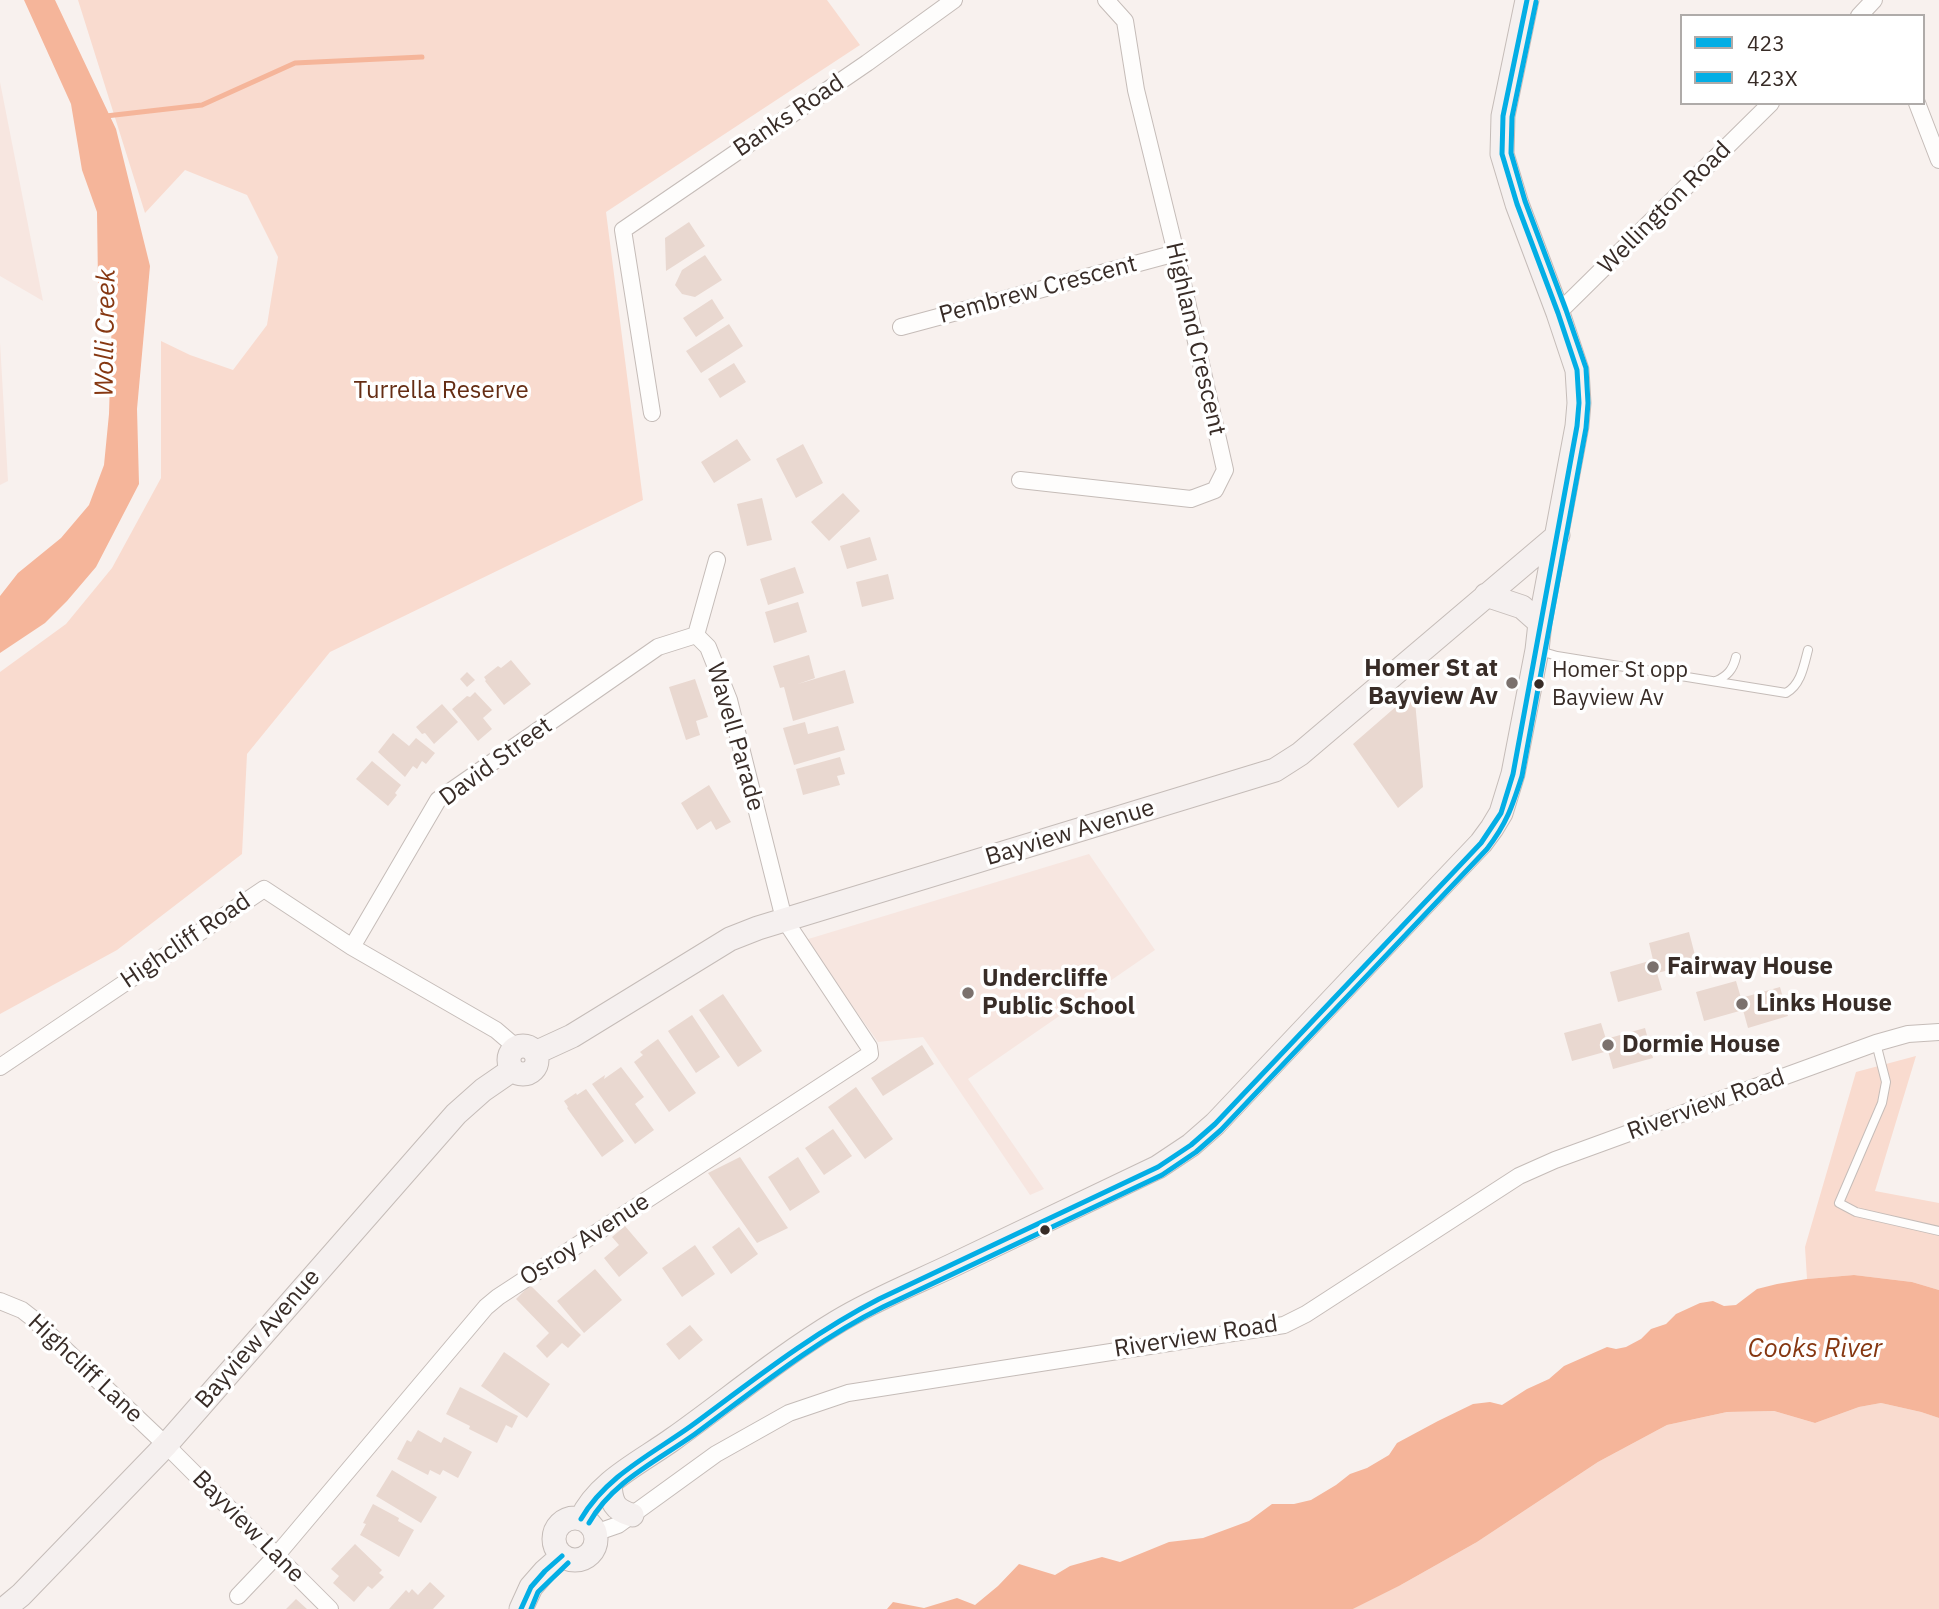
<!DOCTYPE html>
<style>
body{margin:0}
#map{position:relative;width:1939px;height:1609px;overflow:hidden;background:#f8f1ee;font-family:"IBM Plex Sans",sans-serif}
canvas{display:block}
.legend{position:absolute;left:1680px;top:14px;width:245px;height:91px;box-sizing:border-box;background:#fff;border:2px solid #afaba9;margin:0;padding:9px 12px;list-style:none;font-size:21px;color:#382c27}
.legend li{display:flex;align-items:center;gap:14px;height:35px}
.legend b{width:35px;border:2px solid #afaba9}
</style>
<div id="map">
<canvas width="1939" height="1609"></canvas>
<ul class="legend">
<li><b style="height:9px;background:#03aee5"></b>423</li>
<li><b style="height:9px;background:#03aee5"></b>423X</li>
</ul>
</div>
<script>
const context = document.querySelector('canvas').getContext('2d');
context.lineJoin = 'round';
function paint(path, color) { context.fillStyle = color; context.fill(path, 'evenodd'); }
function trace(path, color, width, dash) { context.strokeStyle = color; context.lineWidth = width; context.lineCap = dash ? 'butt' : 'round'; context.setLineDash(dash || []); context.stroke(path); }
function write(font, color, halo, rows, align = 'center') {
  context.font = font + ' "IBM Plex Sans",sans-serif'; context.lineWidth = 7; context.setLineDash([]); context.textBaseline = 'middle'; context.strokeStyle = halo; context.fillStyle = color; for (const [text, x, y, turn = 0] of rows) {
    context.save(); context.translate(x, y); context.rotate((+turn || 0) * Math.PI / 180); context.textAlign = isNaN(turn) ? turn : align; if (halo) context.strokeText(text, 0, 0); context.fillText(text, 0, 0); context.restore();
  }
}
paint(new Path2D(`
 M 0,82 L 43,301 L 0,276 Z
 M 0,342 L 8,481 L 0,485 Z
 M 1089,854 L 1155,950 L 968,1079 L 1044,1189 L 1030,1195 L 923,1037 L 878,1042 L 805,940 Z`), '#f7e6e0');
paint(new Path2D(`
 M 78,0 L 827,0 L 860,45 L 606,212 L 643,500 L 330,652 L 247,754 L 242,854 L 117,950 L 0,1014 L 0,672 L 66,624 L 112,568 L 161,478 L 161,341 L 190,355 L 233,370 L 267,325 L 278,257 L 247,195 L 185,170 L 145,213 Z
 M 1916,1056 L 1875,1191 L 1939,1203 L 1939,1290 L 1912,1282 L 1854,1275 L 1807,1279 L 1805,1247 L 1856,1072 Z
 M 1881,1403 L 1921,1412 L 1939,1418 L 1939,1609 L 1353,1609 L 1399,1586 L 1477,1542 L 1598,1462 L 1667,1425 L 1727,1412 L 1774,1411 L 1815,1423 L 1859,1407 Z`), '#f9dbcf');
paint(new Path2D(`
 M 24,0 L 55,0 L 116,129 L 150,266 L 137,409 L 139,484 L 96,567 L 67,601 L 45,623 L 0,653 L 0,596 L 18,573 L 61,538 L 89,505 L 104,465 L 109,414 L 112,313 L 98,283 L 97,212 L 82,170 L 71,104 Z
 M 1854,1275 L 1912,1282 L 1939,1290 L 1939,1418 L 1921,1412 L 1881,1403 L 1859,1407 L 1815,1423 L 1774,1411 L 1727,1412 L 1667,1425 L 1598,1462 L 1477,1542 L 1399,1586 L 1353,1609 L 887,1609 L 893,1602 L 924,1608 L 957,1598 L 975,1605 L 998,1586 L 1019,1564 L 1055,1575 L 1070,1566 L 1102,1557 L 1120,1562 L 1169,1542 L 1203,1538 L 1249,1521 L 1272,1504 L 1294,1504 L 1311,1500 L 1336,1485 L 1350,1474 L 1367,1468 L 1389,1455 L 1397,1443 L 1438,1421 L 1473,1404 L 1490,1402 L 1502,1405 L 1527,1389 L 1549,1379 L 1564,1366 L 1607,1347 L 1616,1349 L 1626,1347 L 1641,1339 L 1651,1329 L 1666,1324 L 1676,1314 L 1700,1303 L 1713,1301 L 1724,1306 L 1736,1305 L 1757,1289 L 1777,1284 L 1807,1279 Z`), '#f5b59a');
trace(new Path2D(`
 M 106,116 L 202,105 L 295,63 L 422,57`), '#f5b59a', 5);
paint(new Path2D(`
 M 689,222 L 705,246 L 666,271 L 665,238 Z
 M 705,255 L 722,280 L 695,297 L 682,294 L 675,285 L 682,270 Z
 M 712,299 L 724,318 L 696,337 L 683,318 Z
 M 729,324 L 743,346 L 701,373 L 686,351 Z
 M 734,363 L 746,382 L 720,398 L 708,379 Z
 M 737,439 L 751,460 L 714,483 L 701,462 Z
 M 803,444 L 823,483 L 796,498 L 776,459 Z
 M 843,493 L 860,511 L 829,541 L 811,522 Z
 M 762,498 L 772,540 L 747,546 L 737,504 Z
 M 870,537 L 877,560 L 847,569 L 840,546 Z
 M 795,567 L 804,593 L 768,605 L 760,579 Z
 M 888,574 L 894,599 L 862,607 L 856,582 Z
 M 798,602 L 807,632 L 774,643 L 765,612 Z
 M 809,655 L 815,678 L 798,684 L 845,670 L 854,703 L 793,721 L 784,687 L 780,688 L 773,666 Z
 M 511,660 L 531,684 L 504,705 L 485,681 L 486,680 L 484,677 L 498,666 L 501,668 Z
 M 467,672 L 475,680 L 467,687 L 460,679 Z
 M 695,679 L 708,717 L 696,721 L 700,735 L 686,740 L 669,687 Z
 M 1414,691 L 1423,787 L 1398,808 L 1353,744 Z
 M 475,692 L 492,710 L 483,718 L 492,729 L 478,741 L 452,709 L 467,696 L 470,697 Z
 M 442,704 L 458,722 L 434,744 L 425,733 L 422,734 L 416,727 Z
 M 805,722 L 808,734 L 838,726 L 845,750 L 794,765 L 783,728 Z
 M 393,733 L 409,746 L 416,738 L 435,753 L 426,764 L 422,761 L 417,769 L 413,766 L 405,777 L 378,752 Z
 M 840,757 L 845,774 L 837,776 L 840,785 L 803,795 L 796,769 Z
 M 372,761 L 401,785 L 395,793 L 397,795 L 388,806 L 356,779 Z
 M 709,785 L 731,822 L 716,830 L 711,821 L 697,830 L 681,803 Z
 M 1689,932 L 1697,963 L 1657,973 L 1662,990 L 1618,1002 L 1610,972 L 1653,960 L 1649,943 Z
 M 1736,981 L 1741,998 L 1780,987 L 1788,1016 L 1748,1028 L 1743,1010 L 1704,1021 L 1696,992 Z
 M 723,994 L 762,1051 L 738,1067 L 699,1010 Z
 M 692,1015 L 720,1057 L 696,1073 L 668,1031 Z
 M 1601,1023 L 1606,1039 L 1645,1028 L 1653,1058 L 1613,1069 L 1608,1051 L 1572,1061 L 1564,1033 Z
 M 658,1039 L 696,1093 L 669,1112 L 634,1062 L 643,1055 L 640,1052 Z
 M 922,1045 L 934,1064 L 883,1096 L 871,1078 Z
 M 621,1067 L 644,1097 L 635,1104 L 654,1130 L 635,1144 L 592,1084 L 605,1075 L 604,1079 Z
 M 856,1087 L 893,1139 L 865,1159 L 828,1107 Z
 M 586,1089 L 624,1141 L 602,1157 L 567,1108 L 568,1107 L 564,1101 L 576,1093 L 577,1095 Z
 M 833,1129 L 852,1156 L 824,1175 L 805,1148 Z
 M 740,1157 L 788,1228 L 757,1243 L 708,1173 Z
 M 798,1157 L 820,1192 L 790,1211 L 768,1177 Z
 M 625,1226 L 648,1253 L 619,1277 L 604,1258 L 619,1245 L 612,1237 Z
 M 739,1227 L 758,1254 L 731,1274 L 712,1247 Z
 M 695,1245 L 715,1274 L 682,1297 L 662,1268 Z
 M 595,1269 L 622,1300 L 584,1333 L 557,1301 Z
 M 530,1285 L 581,1335 L 568,1348 L 562,1343 L 547,1358 L 536,1346 L 549,1333 L 516,1299 Z
 M 690,1325 L 703,1340 L 679,1360 L 666,1344 Z
 M 504,1352 L 550,1384 L 527,1418 L 481,1386 Z
 M 460,1387 L 518,1416 L 512,1428 L 506,1425 L 497,1443 L 469,1429 L 470,1426 L 446,1414 Z
 M 418,1430 L 441,1443 L 444,1437 L 472,1452 L 458,1478 L 443,1470 L 440,1475 L 430,1470 L 428,1475 L 397,1459 L 407,1440 L 411,1442 Z
 M 392,1470 L 437,1497 L 421,1523 L 376,1496 Z
 M 373,1504 L 399,1518 L 398,1521 L 414,1530 L 399,1557 L 360,1535 L 366,1524 L 363,1523 Z
 M 355,1544 L 382,1570 L 379,1573 L 384,1577 L 372,1589 L 368,1586 L 354,1602 L 333,1583 L 339,1576 L 331,1569 Z
 M 430,1582 L 445,1596 L 433,1609 L 389,1609 L 406,1590 L 409,1593 L 412,1589 L 418,1595 Z
 M 296,1599 L 307,1609 L 286,1609 Z`), '#e9d8d0');
const service = new Path2D(`
 M 1540,651 L 1557,656 L 1786,693 C 1801,685 1804,665 1808,650
 M 1716,681 C 1727,676 1733,670 1736,657
 M 1876,1043 L 1886,1082 L 1882,1103 L 1839,1203 L 1856,1212 L 1939,1231`);
const minor = new Path2D(`
 M 1859,16 L 1874,0
 M 1917,103 L 1939,160
 M 1558,313 L 1771,103
 M 901,327 L 1176,253
 M 652,413 L 623,230 L 867,63 L 954,0
 M 1020,480 L 1191,499 L 1215,490 L 1225,470 L 1176,253 L 1136,90 L 1125,21 L 1106,0
 M 352,947 L 438,800 L 658,647 L 696,635
 M 0,1067 L 264,889 L 352,947 L 496,1030 L 517,1048
 M 0,1301 L 22,1310 L 31,1317 L 166,1445 L 330,1609
 M 595,1533 L 618,1525 L 716,1454 L 789,1413 L 848,1393 L 1284,1325 L 1306,1314 L 1519,1176 L 1555,1160 L 1876,1043 L 1908,1034 L 1939,1032
 M 238,1596 L 276,1556 L 486,1307 L 498,1297 L 870,1054 L 869,1047 L 784,919 L 729,700 L 708,647 L 696,635 L 717,560`);
const secondary = new Path2D(`
 M 1486,595 L 1522,607 L 1540,623
 M509 1060a14 14 0 1 1 28 0a14 14 0 1 1-28 0Z
 M 535,1053 L 572,1036 L 730,939 L 758,928 L 1275,770 L 1300,754 L 1558,535
 M 610,1484 C 611,1502 614,1510 632,1515
 M554 1539a21 21 0 1 1 42 0a21 21 0 1 1-42 0Z
 M 581,1519 C 598,1482 641,1462 673,1439 C 728,1400 779,1357 837,1322 C 873,1300 913,1284 951,1266 C 1020,1233 1089,1200 1158,1167 L 1191,1145 L 1215,1124 L 1424,903 L 1481,843 L 1492,828 L 1501,813 L 1513,774 L 1537,650 L 1540,623 L 1577,426 L 1579,403 L 1577,370 L 1558,313 L 1517,204 L 1502,154 L 1503,116 L 1527,0
 M 4,1609 L 21,1595 L 166,1445 L 456,1114 L 483,1090 L 512,1070
 M 521,1609 L 531,1587 L 545,1571 L 562,1556`);
trace(service, '#c5bcb8', 10);
trace(minor, '#c5bcb8', 18);
trace(secondary, '#c5bcb8', 25);
trace(service, '#fefdfc', 8);
trace(minor, '#fefdfc', 16);
trace(secondary, '#f5f0ef', 23);
trace(new Path2D(`
 M 581,1519 C 606,1476 652,1454 691,1426 C 752,1381 811,1334 879,1299 L 1158,1167 L 1191,1145 L 1215,1124 L 1481,843 L 1501,813 L 1513,774 L 1577,426 L 1579,403 L 1577,370 L 1558,313 L 1517,204 L 1502,154 L 1503,116 L 1527,0
 M 521,1609 L 531,1587 L 545,1571 L 562,1556`), '#03aee5', 5);
trace(new Path2D(`
 M 589,1523 C 612,1482 657,1461 695,1434 C 756,1389 815,1341 883,1307 L 1162,1175 L 1196,1152 L 1221,1130 L 1487,849 C 1507,823 1512,807 1522,776 L 1586,428 L 1588,403 L 1586,368 L 1566,310 L 1525,201 L 1511,153 L 1512,117 L 1536,2
 M 531,1609 L 538,1592 L 568,1563`), '#03aee5', 5);
for (const [x, y, r, color] of [
 [1512,683,7,"#7b716d"],
 [1539,684,6,"#382c27"],
 [1653,967,7,"#7b716d"],
 [968,993,7,"#7b716d"],
 [1742,1004,7,"#7b716d"],
 [1608,1045,7,"#7b716d"],
 [1045,1230,6,"#382c27"]
]) { const dot = new Path2D(); dot.arc(x, y, r, 0, 2 * Math.PI); context.fillStyle = color; context.fill(dot); trace(dot, '#fff', 2.5); }
write('22px', '#382c27', '#fff', [
 ["Homer St opp",1552,671],
 ["Bayview Av",1552,699]
], 'left');
write('24px', '#382c27', '#fff', [
 ["Banks Road",789,116,-34],
 ["Wellington Road",1665,208,-45],
 ["Pembrew Crescent",1038,290,-15],
 ["Highland Crescent",1195,339,77],
 ["Wavell Parade",735,737,74],
 ["David Street",496,762,-36],
 ["Bayview Avenue",1070,833,-17],
 ["Highcliff Road",186,941,-34],
 ["Riverview Road",1706,1105,-20],
 ["Osroy Avenue",585,1240,-33],
 ["Riverview Road",1196,1337,-9],
 ["Bayview Avenue",258,1339,-49],
 ["Highcliff Lane",85,1369,43],
 ["Bayview Lane",248,1527,45]
]);
write('24px', '#652d14', '#fff', [
 ["Turrella Reserve",441,391]
]);
write('bold 24px', '#382c27', '#fff', [
 ["Homer St at",1498,669,"right"],
 ["Bayview Av",1498,697,"right"],
 ["Fairway House",1667,967],
 ["Undercliffe",982,979],
 ["Public School",982,1007],
 ["Links House",1756,1004],
 ["Dormie House",1622,1045]
], 'left');
write('italic 26px', '#863711', '#fff', [
 ["Wolli Creek",106,333,-89],
 ["Cooks River",1815,1349]
]);
</script>
